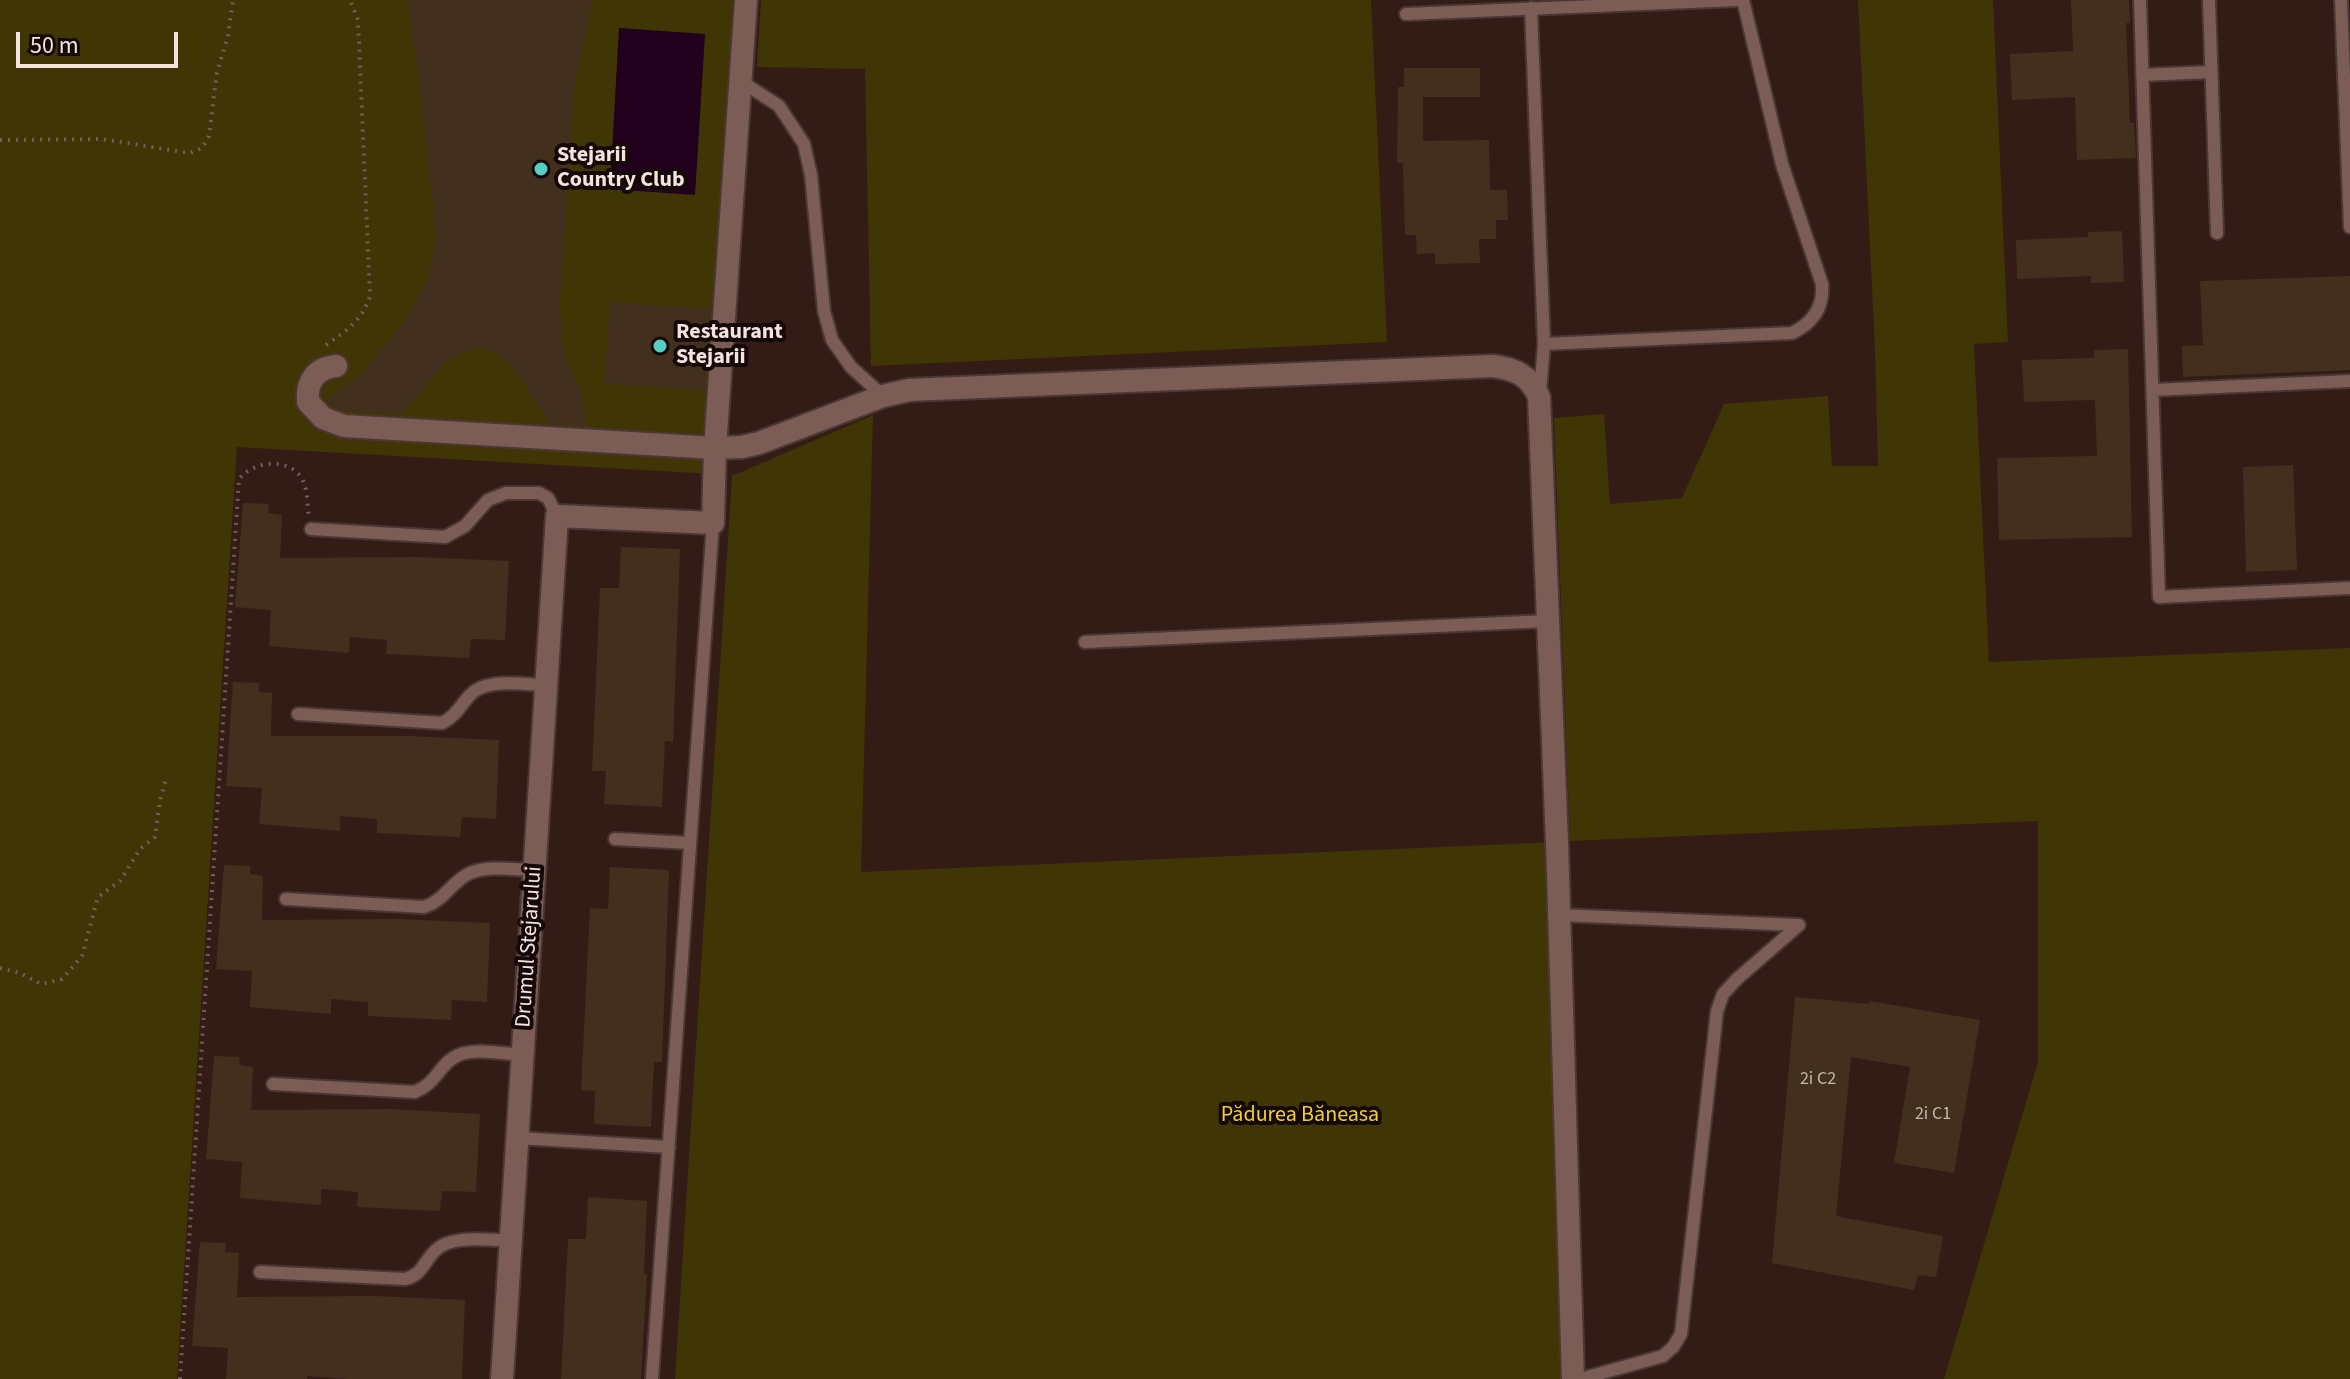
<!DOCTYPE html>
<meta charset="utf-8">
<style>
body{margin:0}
#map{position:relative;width:2350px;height:1379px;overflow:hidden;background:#341c16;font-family:"Source Sans 3",sans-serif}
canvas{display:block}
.scale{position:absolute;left:16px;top:32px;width:162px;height:36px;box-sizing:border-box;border:4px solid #f4e3df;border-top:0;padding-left:10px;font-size:24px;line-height:28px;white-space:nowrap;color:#f4e3df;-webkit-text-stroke:6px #140907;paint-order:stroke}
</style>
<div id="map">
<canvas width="2350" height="1379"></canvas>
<div class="scale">50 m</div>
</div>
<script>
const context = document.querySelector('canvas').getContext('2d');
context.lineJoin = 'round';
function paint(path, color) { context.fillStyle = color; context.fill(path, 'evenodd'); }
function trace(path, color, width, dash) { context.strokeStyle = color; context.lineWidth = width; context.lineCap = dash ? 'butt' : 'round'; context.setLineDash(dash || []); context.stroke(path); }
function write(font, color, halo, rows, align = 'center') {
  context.font = font + ' "Source Sans 3",sans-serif'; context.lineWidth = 8; context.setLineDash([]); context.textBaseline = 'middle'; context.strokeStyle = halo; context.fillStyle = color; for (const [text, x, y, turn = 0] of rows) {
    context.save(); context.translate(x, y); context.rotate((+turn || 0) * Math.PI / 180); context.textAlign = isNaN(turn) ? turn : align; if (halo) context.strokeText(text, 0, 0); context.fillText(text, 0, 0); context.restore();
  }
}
paint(new Path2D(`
 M 0,0 L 733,0 L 713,474 L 237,447 L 177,1379 L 0,1379 Z
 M 761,0 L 1371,0 L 1387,342 L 871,366 L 865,69 L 757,67 Z
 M 1858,0 L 1993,0 L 2008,342 L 1974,344 L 1989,662 L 2350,648 L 2350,1379 L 1944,1379 L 2038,1062 L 2038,821 L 1570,841 L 1554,418 L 1604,414 L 1610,504 L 1682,498 L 1724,404 L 1828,396 L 1832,466 L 1878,466 L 1875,349 Z
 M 873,415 L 861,872 L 1557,842 L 1573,1379 L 675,1379 L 732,476 Z`), '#403504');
paint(new Path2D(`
 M 619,28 L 705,34 L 695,195 L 610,189 Z`), '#21001d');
paint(new Path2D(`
 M 407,0 L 593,0 L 575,82 L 560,299 L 561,334 L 564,353 L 580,389 L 584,406 L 586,426 L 551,424 L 514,368 L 495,352 L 483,349 L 472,348 L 448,360 L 401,414 L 340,410 L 326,401 L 359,376 L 403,324 L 427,281 L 432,261 L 435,241 L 434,214 L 417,64 Z
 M 2071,0 L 2129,0 L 2130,23 L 2126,23 L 2130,123 L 2134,123 L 2136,158 L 2077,160 L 2075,97 L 2012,100 L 2010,54 L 2073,51 Z
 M 1404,68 L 1480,68 L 1480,97 L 1423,97 L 1423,141 L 1489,140 L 1490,190 L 1507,190 L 1508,220 L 1496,220 L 1496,239 L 1479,239 L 1480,263 L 1435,264 L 1435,253 L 1417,254 L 1416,235 L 1405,235 L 1403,163 L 1397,163 L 1398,87 L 1404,87 Z
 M 2122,231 L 2124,282 L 2091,283 L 2091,276 L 2017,279 L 2016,240 L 2088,237 L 2088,232 Z
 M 2350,276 L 2350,370 L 2183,377 L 2182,346 L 2203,345 L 2200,281 Z
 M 610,302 L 711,309 L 705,391 L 604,383 Z
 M 2128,349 L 2132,537 L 1999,540 L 1997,458 L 2097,456 L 2095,400 L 2024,402 L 2022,360 L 2094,358 L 2094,350 Z
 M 2293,465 L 2297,570 L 2246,572 L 2243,467 Z
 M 243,503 L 269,504 L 268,513 L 282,515 L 280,558 L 417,557 L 509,561 L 505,640 L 471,639 L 469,658 L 386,654 L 387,640 L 350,637 L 349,653 L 269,646 L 271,610 L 235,607 Z
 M 621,547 L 680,549 L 673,742 L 665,741 L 662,807 L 604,804 L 606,771 L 592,771 L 600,588 L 619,588 Z
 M 233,682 L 259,683 L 259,692 L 272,693 L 271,736 L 408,736 L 499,740 L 496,819 L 462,817 L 460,837 L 377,833 L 377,819 L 340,816 L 340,831 L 259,824 L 262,788 L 226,786 Z
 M 224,865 L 250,866 L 250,874 L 263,876 L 262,920 L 399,919 L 490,923 L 487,1002 L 452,1000 L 451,1020 L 368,1016 L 368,1002 L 331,999 L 331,1014 L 250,1007 L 252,971 L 216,969 Z
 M 610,867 L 669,870 L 662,1062 L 654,1062 L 651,1127 L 594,1124 L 595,1091 L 581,1090 L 590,908 L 608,909 Z
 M 1795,997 L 1870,1004 L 1869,1001 L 1980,1020 L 1954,1173 L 1894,1163 L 1910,1067 L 1851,1057 L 1836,1216 L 1943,1236 L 1936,1277 L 1918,1275 L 1914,1290 L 1772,1263 Z
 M 214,1056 L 240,1057 L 239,1065 L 253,1067 L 251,1110 L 389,1109 L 480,1114 L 476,1192 L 442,1191 L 440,1211 L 357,1207 L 358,1192 L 321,1189 L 321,1205 L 240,1198 L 242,1162 L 206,1159 Z
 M 588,1197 L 647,1201 L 644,1274 L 647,1274 L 641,1379 L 561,1379 L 568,1239 L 586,1239 Z
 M 200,1242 L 226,1243 L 225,1252 L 239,1253 L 237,1297 L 374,1296 L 465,1300 L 462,1379 L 347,1379 L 307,1376 L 307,1379 L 226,1379 L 228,1348 L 192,1346 Z`), '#422f1d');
const service = new Path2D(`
 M 2140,0 L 2159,597 L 2350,588
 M 2209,0 L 2217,233
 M 2341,0 L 2350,227
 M 1531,8 L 1544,344 L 1540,393
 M 1406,14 L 1737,0
 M 2142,75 L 2211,72
 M 742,82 L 779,106 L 804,144 L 811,175 L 824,311 L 832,340 L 851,367 L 883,396
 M 1544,344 L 1792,333 C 1813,323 1824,307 1822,284 L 1782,164 L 1743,0
 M 2153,390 L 2350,381
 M 311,529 L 445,537 L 465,526 L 488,500 L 506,493 L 539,493 L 548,498 L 557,516
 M 1085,642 L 1548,621
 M 298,714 L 442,723 C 455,717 461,705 470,695 C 487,677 524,685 546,685
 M 615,839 L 690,843
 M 286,899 L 424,907 C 444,901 452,881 470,873 C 489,865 515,870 535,870
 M 1559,915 L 1799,925
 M 273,1084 L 415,1092 C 436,1083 437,1069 453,1058 C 470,1046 504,1054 523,1055
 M 518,1138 L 669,1147
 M 260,1272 L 405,1279 C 423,1275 424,1260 437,1249 C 455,1234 490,1241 512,1240
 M 652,1379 L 713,523
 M 1580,1379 L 1663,1356 L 1673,1347 L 1681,1334 L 1717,1011 L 1723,994 L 1737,979 L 1799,925`);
const minor = new Path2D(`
 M 336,366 C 316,368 306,381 308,402 L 323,418 L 344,426 L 715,448 L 742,447 L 759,443 L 883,396 L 909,390 L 1493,366 C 1516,369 1530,376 1539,397 L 1557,842 L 1573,1379
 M 502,1379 L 557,516 L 713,523 L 715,448 L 746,0`);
trace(service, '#4b3733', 16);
trace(minor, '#4b3733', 26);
trace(new Path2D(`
 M 0,140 L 101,139 L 190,153 L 202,148 L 209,136 L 217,72 L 228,36 L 233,0
 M 326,345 C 346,331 362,321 370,296 L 358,20 L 350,0
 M 0,968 L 20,973 L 41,984 L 62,979 L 82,956 L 98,897 L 120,881 L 140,849 L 155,837 L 160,800 L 166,779
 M 180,1379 L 239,479 C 255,459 294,457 304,483 C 308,493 307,506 309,516`), '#745e59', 4, [2, 6]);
trace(service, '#7b5d56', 12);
trace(minor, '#7b5d56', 22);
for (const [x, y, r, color] of [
 [541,169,8,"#56cec3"],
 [660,346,8,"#56cec3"]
]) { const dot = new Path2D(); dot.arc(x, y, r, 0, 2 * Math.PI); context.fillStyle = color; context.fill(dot); trace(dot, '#140907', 3); }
write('18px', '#c8b6ae', null, [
 ["2i C2",1818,1080],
 ["2i C1",1933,1115]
]);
write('bold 22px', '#f4e3df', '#140907', [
 ["Stejarii",557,156],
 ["Country Club",557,181],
 ["Restaurant",676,333],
 ["Stejarii",676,358]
], 'left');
write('22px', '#f4e3df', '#140907', [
 ["Drumul Stejarului",530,947,-86]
]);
write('22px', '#efcd3c', '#140907', [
 ["Pădurea Băneasa",1300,1116]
]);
</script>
